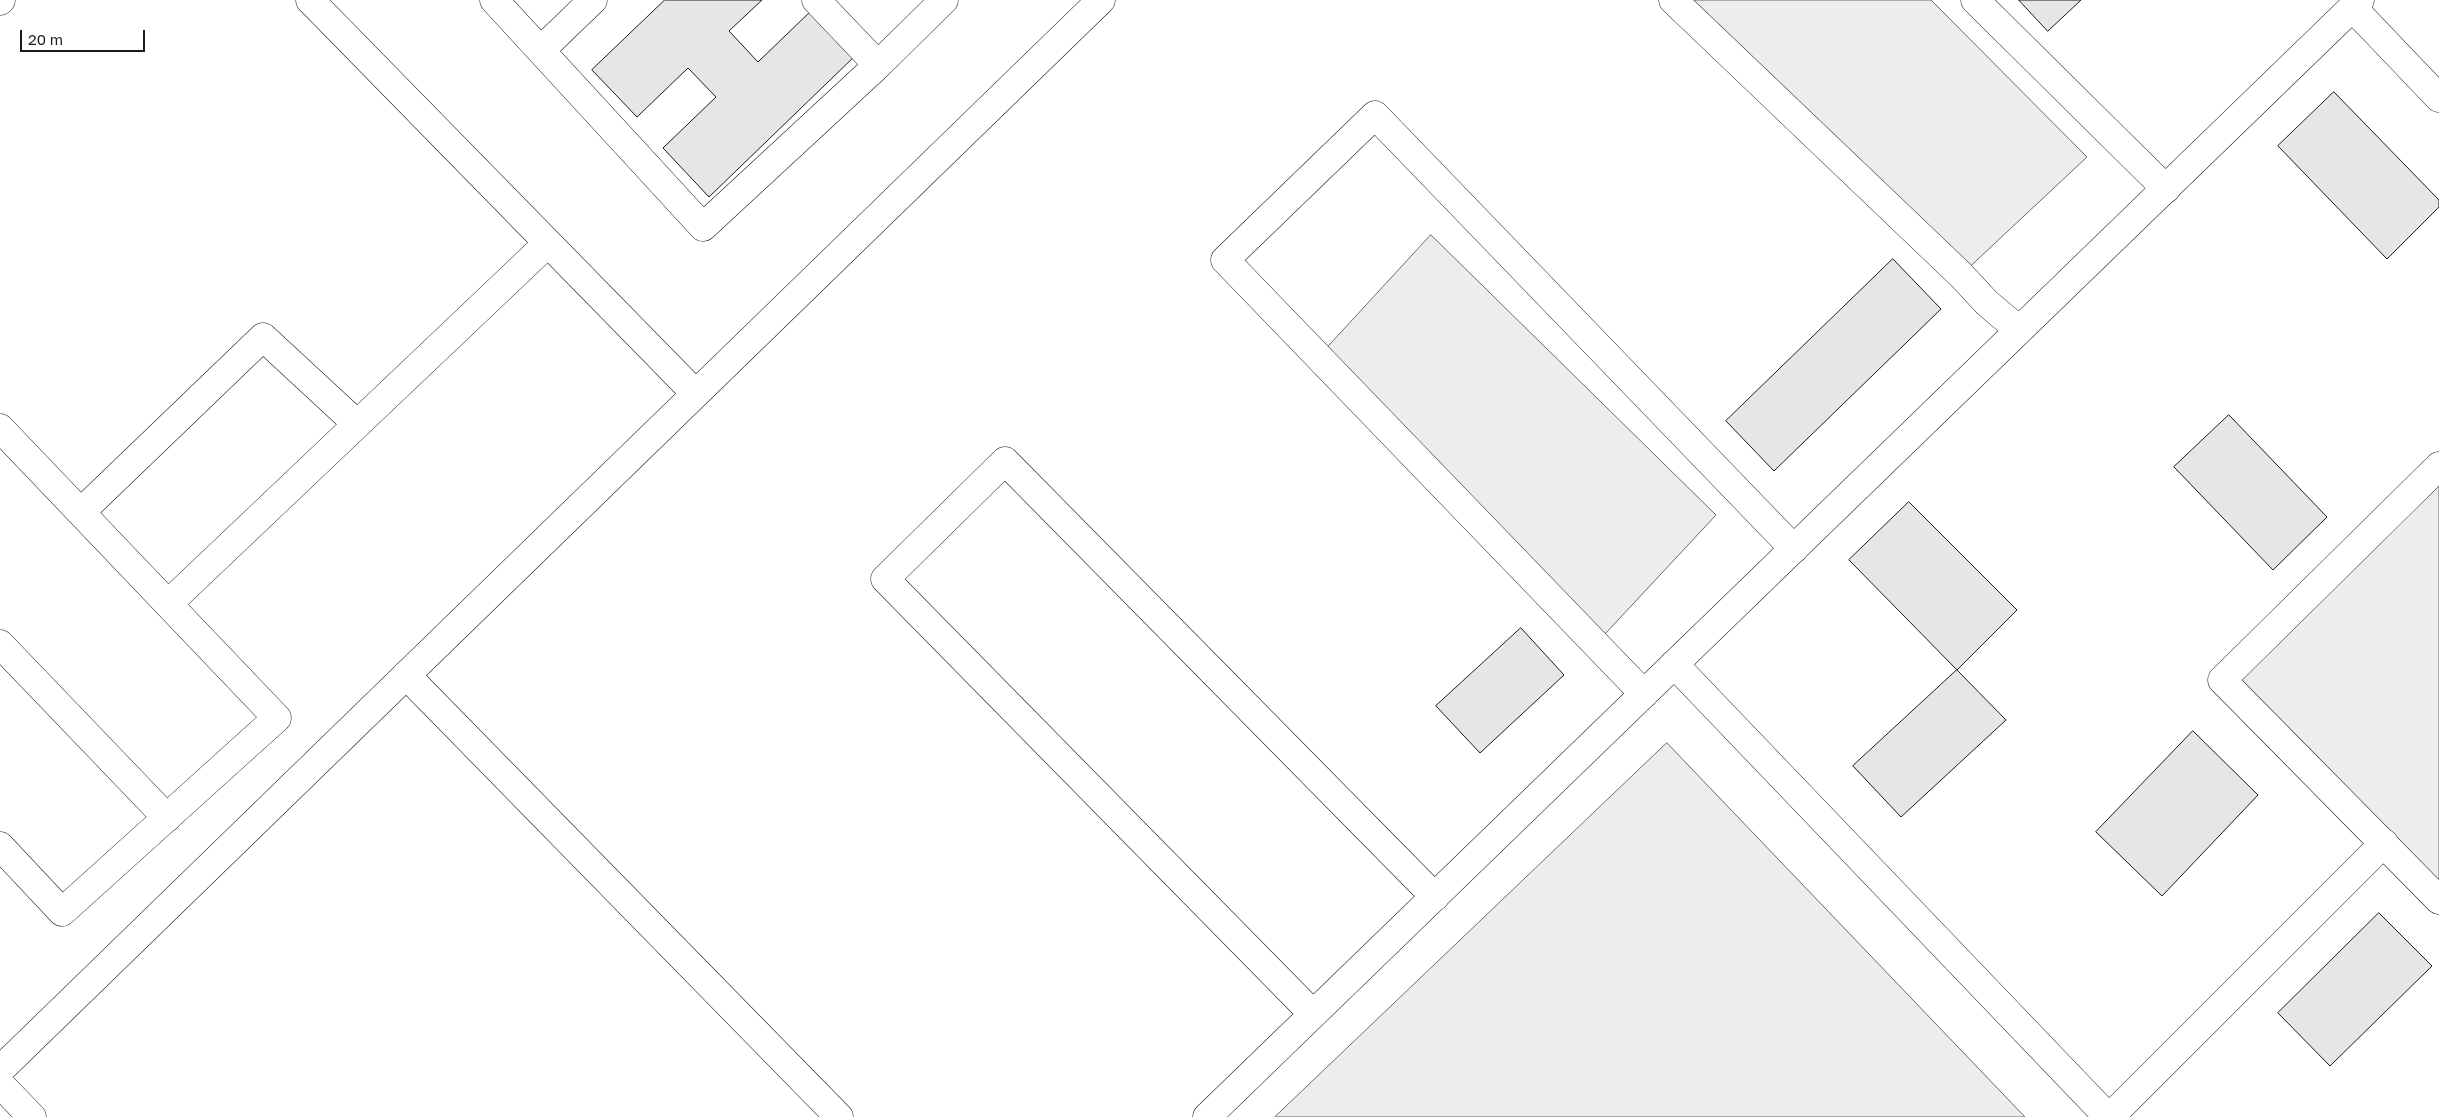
<!DOCTYPE html>
<style>
body{margin:0}
#map{position:relative;width:2439px;height:1117px;overflow:hidden;background:#fff;font-family:"Golos Text",sans-serif}
canvas{display:block}
.scale{position:absolute;left:20px;top:30px;width:125px;height:22px;box-sizing:border-box;border:2px solid #1a1a1a;border-top:0;padding-left:6px;font-size:15px;line-height:18px;white-space:nowrap;color:#1a1a1a;-webkit-text-stroke:4px #fff;paint-order:stroke}
</style>
<div id="map">
<canvas width="2439" height="1117"></canvas>
<div class="scale">20 m</div>
</div>
<script>
const context = document.querySelector('canvas').getContext('2d');
context.lineJoin = 'round';
function paint(path, color) { context.fillStyle = color; context.fill(path, 'evenodd'); }
function trace(path, color, width, dash) { context.strokeStyle = color; context.lineWidth = width; context.lineCap = dash ? 'butt' : 'round'; context.setLineDash(dash || []); context.stroke(path); }
const built = new Path2D(`
 M 1681,0 L 1931,0 L 2087,157 L 1961,275 Z
 M 1431,235 L 1716,515 L 1605,634 L 1326,349 Z
 M 2439,486 L 2439,881 L 2238,682 Z
 M 1667,743 L 2025,1117 L 1275,1117 Z`);
paint(built, '#ededed');
trace(built, '#6a6a6a', 1);
const building = new Path2D(`
 M 665,0 L 762,0 L 729,31 L 758,62 L 813,9 L 857,54 L 709,197 L 663,148 L 716,97 L 688,68 L 637,117 L 592,70 Z
 M 2019,0 L 2081,0 L 2048,31 Z
 M 2334,92 L 2439,200 L 2439,207 L 2387,259 L 2278,146 Z
 M 1893,259 L 1941,309 L 1774,471 L 1726,421 Z
 M 2229,415 L 2327,517 L 2273,570 L 2174,467 Z
 M 1909,502 L 2017,610 L 1957,670 L 1849,560 Z
 M 1521,628 L 1564,675 L 1480,753 L 1436,706 Z
 M 1957,670 L 2006,720 L 1901,817 L 1853,766 Z
 M 2193,731 L 2258,795 L 2162,896 L 2096,832 Z
 M 2379,913 L 2432,966 L 2330,1066 L 2278,1013 Z`);
paint(building, '#e6e6e6');
trace(building, '#1a1a1a', 1);
const street = new Path2D(`
 M 310,0 L 695,393
 M 494,0 L 703,227 L 878,65 L 944,0
 M 816,0 L 878,65
 M 1673,0 L 1961,275 L 1987,303 L 2019,330
 M 1975,0 L 2166,189
 M 2353,8 L 2439,98
 M 541,50 L 593,0
 M 0,428 L 277,718 L 62,912 L 0,846
 M 2439,466 L 2222,680 L 2439,900
 M 81,512 L 263,337 L 357,424
 M 168,604 L 548,243
 M 0,644 L 167,818
 M 1674,664 L 2108,1117
 M 406,675 L 839,1117
 M 1644,694 L 1225,260 L 1375,115 L 1794,549
 M 1313,1014 L 885,579 L 1005,461 L 1435,897
 M 0,1070 L 1101,0
 M 0,1084 L 32,1117
 M 1207,1117 L 2360,0
 M 2110,1117 L 2384,843`);
const secondary = new Path2D(`
 M 0,1 L 1,0`);
trace(street, '#1a1a1a', 29);
trace(secondary, '#1a1a1a', 29);
trace(street, '#fff', 28);
trace(secondary, '#fff', 28);
</script>
